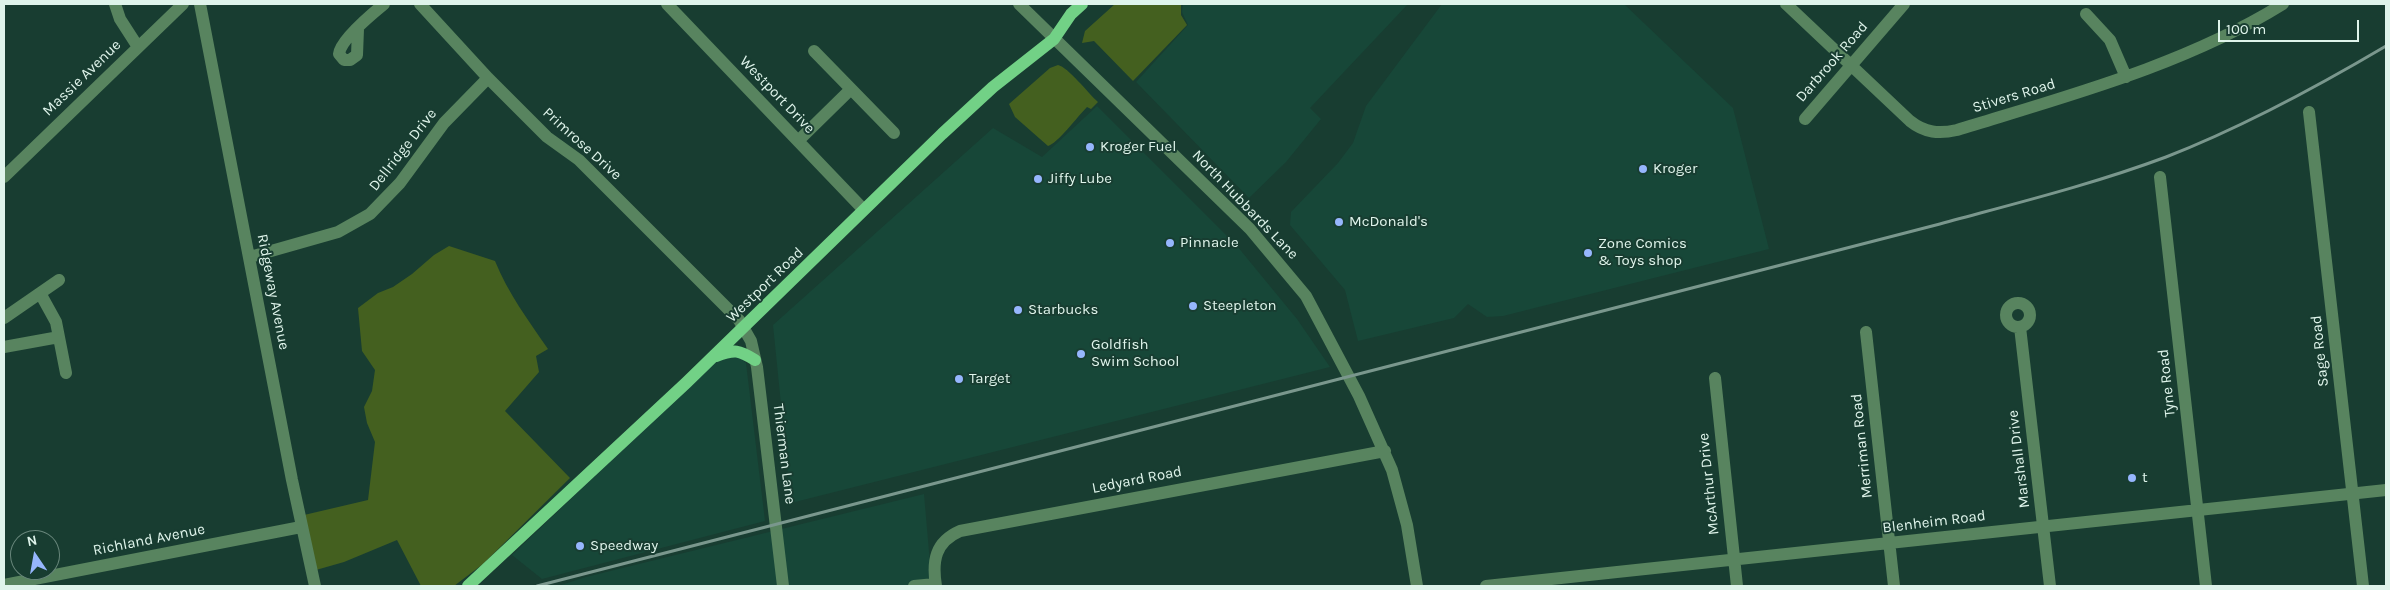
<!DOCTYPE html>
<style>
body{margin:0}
#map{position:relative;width:2390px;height:590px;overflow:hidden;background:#183d31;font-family:Karla,sans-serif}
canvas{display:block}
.frame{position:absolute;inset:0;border:5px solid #dff4eb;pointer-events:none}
.north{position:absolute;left:10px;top:530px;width:50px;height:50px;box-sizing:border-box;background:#183d31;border:1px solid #68867b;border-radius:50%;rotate:348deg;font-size:14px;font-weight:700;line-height:20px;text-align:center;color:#dff4eb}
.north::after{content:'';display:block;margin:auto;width:18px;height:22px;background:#96b6fd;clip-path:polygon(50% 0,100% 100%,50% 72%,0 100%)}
.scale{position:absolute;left:2218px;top:20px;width:141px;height:22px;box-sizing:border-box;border:2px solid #dff4eb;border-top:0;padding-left:6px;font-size:15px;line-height:18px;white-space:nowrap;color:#dff4eb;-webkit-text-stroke:4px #183d31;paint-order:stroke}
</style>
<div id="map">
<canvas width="2390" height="590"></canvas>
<div class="frame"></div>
<div class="north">N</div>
<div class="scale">100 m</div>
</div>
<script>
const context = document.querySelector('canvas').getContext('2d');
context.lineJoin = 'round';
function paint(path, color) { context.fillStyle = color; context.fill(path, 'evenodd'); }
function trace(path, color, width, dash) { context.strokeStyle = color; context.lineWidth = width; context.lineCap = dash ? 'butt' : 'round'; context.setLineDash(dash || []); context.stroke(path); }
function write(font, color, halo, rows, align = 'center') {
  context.font = font + ' Karla,sans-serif'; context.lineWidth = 4; context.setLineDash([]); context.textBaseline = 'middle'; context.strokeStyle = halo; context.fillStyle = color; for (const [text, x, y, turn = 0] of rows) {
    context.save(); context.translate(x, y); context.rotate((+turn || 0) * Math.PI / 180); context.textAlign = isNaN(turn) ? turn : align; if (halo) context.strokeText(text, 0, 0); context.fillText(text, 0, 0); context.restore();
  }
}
paint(new Path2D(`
 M 1183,4 L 1408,4 L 1310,108 L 1321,119 L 1286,162 L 1249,198 L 1136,82 L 1188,25 L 1182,12 Z
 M 1442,4 L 1624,4 L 1733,108 L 1769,249 L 1503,316 L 1487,317 L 1468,304 L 1454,318 L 1358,341 L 1345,290 L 1290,225 L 1291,212 L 1338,163 L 1353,143 L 1366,106 Z
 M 1097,106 L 1237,246 L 1297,319 L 1330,367 L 791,503 L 773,325 L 993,128 L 1042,157 Z
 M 737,355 L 746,363 L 765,521 L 542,579 L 512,555 L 719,358 Z
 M 924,494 L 932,586 L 558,586 L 586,577 Z`), '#174738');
paint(new Path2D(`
 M 1115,4 L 1181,4 L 1181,15 L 1187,25 L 1133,81 L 1094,41 L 1082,43 L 1085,31 Z
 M 1058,65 C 1068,67 1088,93 1098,102 L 1091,109 L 1087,107 C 1078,116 1057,144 1048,146 L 1015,117 L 1009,104 L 1050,68 Z
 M 449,246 L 495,261 C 508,293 528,320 548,349 L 536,356 L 539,372 L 505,411 L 570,478 L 483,564 L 454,586 L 421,586 L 397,540 L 344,562 L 316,570 L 304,515 L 368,500 L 375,442 L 367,423 L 364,407 L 372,391 L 375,370 L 362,351 L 358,308 L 378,293 L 393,287 L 412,274 L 434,255 Z`), '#44601f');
trace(new Path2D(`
 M 115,4 L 120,19 L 138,47
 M 200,4 L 292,480 L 315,586
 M 420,4 L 488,78 L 547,137 L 579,160 L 739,320 L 751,341 L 757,367 L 783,586
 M 667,4 L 863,209
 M 1019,4 L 1250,229 L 1306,296 L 1359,396 L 1392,470 L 1407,525 L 1417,586
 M 1786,4 L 1910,121 C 1925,133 1939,134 1957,130 C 2067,96 2185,65 2283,4
 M 2086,14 L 2110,40 L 2126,77
 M 358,29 L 357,55 L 350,60 L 344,60 L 339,54 C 340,40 373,13 384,4
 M 814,51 L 894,133
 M 2309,112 L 2363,586
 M 1805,119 L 1904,4
 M 798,141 L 851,89
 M 4,177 L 183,4
 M 2160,177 L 2206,586
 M 250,257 L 338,232 L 370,214 L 400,183 L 444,123 L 488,78
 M 40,293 L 56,322 L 66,373
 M2006 315a12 12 0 1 1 24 0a12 12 0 1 1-24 0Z
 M 4,318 L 59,280
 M 2020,327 L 2050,586
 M 1866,332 L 1894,586
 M 4,347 L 59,337
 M 1715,378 L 1737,586
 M 4,585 L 301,527
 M 914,586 L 935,584
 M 936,586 C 932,561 935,542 960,531 L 1385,451
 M 1486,586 L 2386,490`), '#58845f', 12);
trace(new Path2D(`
 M 716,356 C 735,349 739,350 755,360
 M 468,586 L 686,383 L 942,134 L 993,87 L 1054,39 L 1071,14 L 1082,4`), '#72d186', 12);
trace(new Path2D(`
 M 537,586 L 1936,225 C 2013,204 2091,185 2166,157 C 2243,127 2315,88 2386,46`), '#7a978d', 3);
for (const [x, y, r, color] of [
 [1090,147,5,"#96b6fd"],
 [1643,169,5,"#96b6fd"],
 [1038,179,5,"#96b6fd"],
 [1339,222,5,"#96b6fd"],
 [1170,243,5,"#96b6fd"],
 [1588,253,5,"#96b6fd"],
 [1193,306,5,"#96b6fd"],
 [1018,310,5,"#96b6fd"],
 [1081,354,5,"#96b6fd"],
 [959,379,5,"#96b6fd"],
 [2132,478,5,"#96b6fd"],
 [580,546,5,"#96b6fd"]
]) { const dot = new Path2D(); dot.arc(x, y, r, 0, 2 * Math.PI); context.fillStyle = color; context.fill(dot); trace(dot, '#183d31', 2); }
write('15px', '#dff4eb', '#183d31', [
 ["Darbrook Road",1832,62,-49],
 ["Massie Avenue",82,78,-44],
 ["Westport Drive",777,95,46],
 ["Stivers Road",2014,96,-17],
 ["Primrose Drive",582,144,42],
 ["Dellridge Drive",403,150,-52],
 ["North Hubbards Lane",1245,205,46],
 ["Westport Road",765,285,-44],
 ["Ridgeway Avenue",273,292,79],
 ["Sage Road",2320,351,-96],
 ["Tyne Road",2167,383,-96],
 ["Merriman Road",1862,446,-96],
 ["Thierman Lane",784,454,83],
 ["Marshall Drive",2019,459,-97],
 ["Ledyard Road",1137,480,-11],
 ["McArthur Drive",1709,484,-96],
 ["Blenheim Road",1934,522,-7],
 ["Richland Avenue",149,540,-11]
]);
write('15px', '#dff4eb', '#183d31', [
 ["Kroger Fuel",1100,147],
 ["Kroger",1653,169],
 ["Jiffy Lube",1048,179],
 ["McDonald's",1349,222],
 ["Pinnacle",1180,243],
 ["Zone Comics",1598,244],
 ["& Toys shop",1598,261],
 ["Steepleton",1203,306],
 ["Starbucks",1028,310],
 ["Goldfish",1091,345],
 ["Swim School",1091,362],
 ["Target",969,379],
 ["t",2142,478],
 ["Speedway",590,546]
], 'left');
</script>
